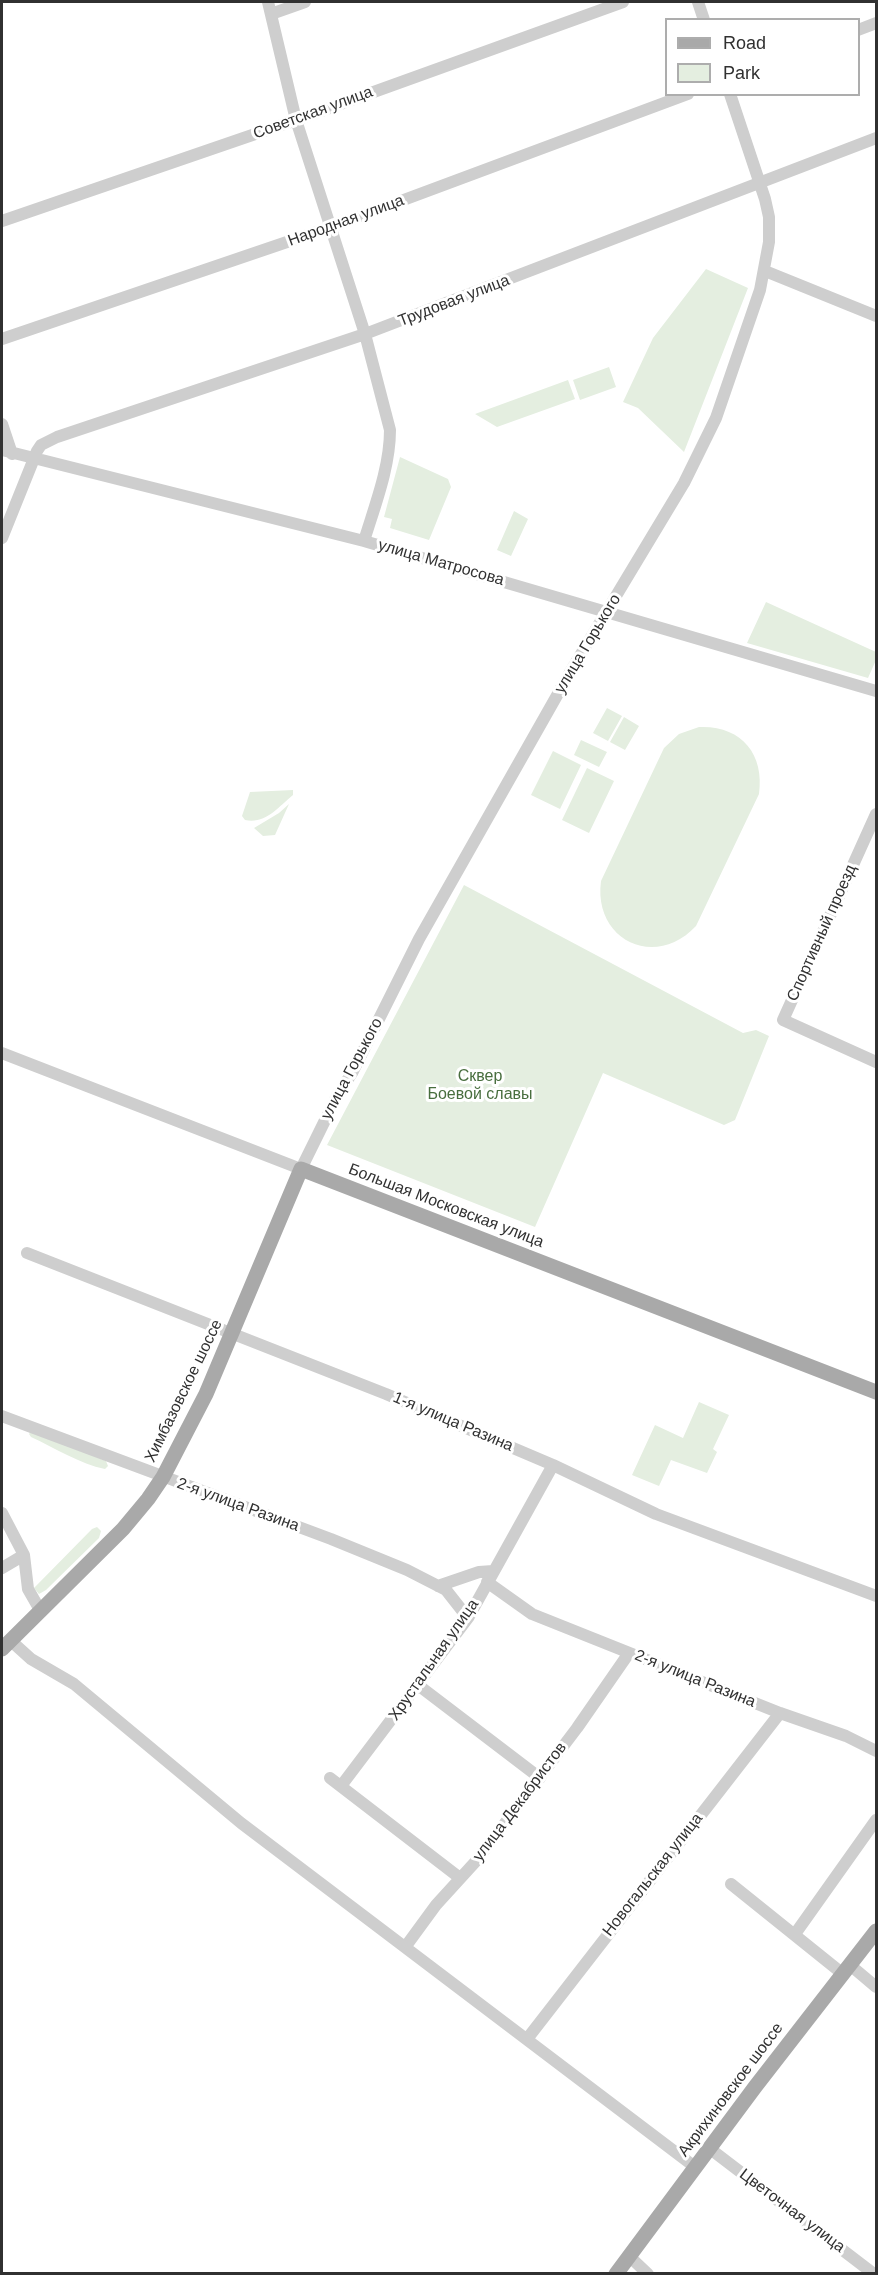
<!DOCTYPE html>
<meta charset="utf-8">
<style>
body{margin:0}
#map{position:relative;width:878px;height:2275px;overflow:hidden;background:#fff;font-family:Helvetica,sans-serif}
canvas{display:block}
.frame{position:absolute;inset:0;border:3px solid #313131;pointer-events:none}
.legend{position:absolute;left:665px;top:18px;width:195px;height:78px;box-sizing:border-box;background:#fff;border:2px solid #adadad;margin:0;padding:8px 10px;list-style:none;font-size:18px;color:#313131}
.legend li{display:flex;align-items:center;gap:12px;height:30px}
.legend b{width:30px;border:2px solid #adadad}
</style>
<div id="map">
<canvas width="878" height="2275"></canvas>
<div class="frame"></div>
<ul class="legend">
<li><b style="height:8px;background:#a9a9a9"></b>Road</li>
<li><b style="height:16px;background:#e4eee0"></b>Park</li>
</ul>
</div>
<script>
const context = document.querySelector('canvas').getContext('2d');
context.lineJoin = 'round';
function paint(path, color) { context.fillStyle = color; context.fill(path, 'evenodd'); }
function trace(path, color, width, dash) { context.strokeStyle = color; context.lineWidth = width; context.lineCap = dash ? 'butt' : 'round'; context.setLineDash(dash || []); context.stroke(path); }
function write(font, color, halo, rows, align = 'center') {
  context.font = font + ' Helvetica,sans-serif'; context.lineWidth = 6; context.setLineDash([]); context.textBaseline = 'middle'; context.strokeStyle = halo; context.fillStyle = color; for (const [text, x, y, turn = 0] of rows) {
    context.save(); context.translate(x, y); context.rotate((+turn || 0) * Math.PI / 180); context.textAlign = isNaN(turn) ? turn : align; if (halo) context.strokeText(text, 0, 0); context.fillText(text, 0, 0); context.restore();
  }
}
paint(new Path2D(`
 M 706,269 L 748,288 L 684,452 L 638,408 L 623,402 L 653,338 Z
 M 609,367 L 616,387 L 580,400 L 573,380 Z
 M 568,380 L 575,399 L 497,427 L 475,414 Z
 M 400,457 L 448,479 L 451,487 L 429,540 L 390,528 L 392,519 L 384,517 Z
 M 514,511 L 528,519 L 511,556 L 497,550 Z
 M 766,602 L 876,652 L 876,660 L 868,678 L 747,643 Z
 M 607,708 L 622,716 L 608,741 L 593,733 Z
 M 624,717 L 639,726 L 625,750 L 610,742 Z
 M 699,727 C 740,725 765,753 759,794 L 696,926 C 655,970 593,940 601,881 L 664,748 L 679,734 Z
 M 581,740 L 607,752 L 599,767 L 574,755 Z
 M 553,751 L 581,765 L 560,809 L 531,795 Z
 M 587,768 L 614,781 L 589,833 L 562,820 Z
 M 293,790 L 293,795 C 277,808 266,824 245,820 L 242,816 L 250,792 Z
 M 289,804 L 275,835 L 263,836 L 254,828 L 279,813 Z
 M 464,885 L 743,1033 L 756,1030 L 769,1036 L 735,1120 L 724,1125 L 603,1073 L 535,1227 L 327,1145 Z
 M 699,1402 L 729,1415 L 713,1449 L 717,1452 L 707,1473 L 671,1460 L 659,1486 L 632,1475 L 655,1425 L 683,1438 Z
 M 31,1431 L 106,1461 L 108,1466 L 105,1469 C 80,1464 55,1448 31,1437 L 29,1434 Z
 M 97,1527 L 101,1531 L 99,1538 L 46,1590 L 39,1594 L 34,1588 L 92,1529 Z`), '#e4eee0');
trace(new Path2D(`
 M 268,2 L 296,120 L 365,334 L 390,430 C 390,467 375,505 364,541
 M 698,2 L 704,20
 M 271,14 L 305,2
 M 858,30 L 876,23
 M 2,221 L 296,120 L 623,2
 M 765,271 L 876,316
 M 2,339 L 331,227 L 688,94
 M 2,424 L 12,454
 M 2,450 L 364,541 L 876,691
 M 2,538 L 37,451 L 41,445 L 57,437 L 365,334 L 876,138
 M 876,814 L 783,1020 L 876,1062
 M 2,1053 L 301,1169 L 338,1094 L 352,1073 L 419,939 L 572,669 L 684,483 L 716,418 L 760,290 L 769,242 L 769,217 L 765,199 L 730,94
 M 27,1253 L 386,1394 L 553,1465 L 656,1514 L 876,1596
 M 2,1416 L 331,1539 L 407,1570 L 446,1590 L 468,1618
 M 2,1513 L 24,1555 L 28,1589 L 40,1610
 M 2,1568 L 24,1555
 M 487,1582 L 532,1614 L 780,1713 L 846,1736 L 876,1751
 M 438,1586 L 479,1572 L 493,1571
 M 10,1640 L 31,1659 L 74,1684 L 241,1823 L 695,2167
 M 418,1685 L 540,1778
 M 330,1778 L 460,1878
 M 341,1786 L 468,1618 L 553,1465
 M 731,1884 L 843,1974
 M 795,1934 L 876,1820
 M 406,1946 L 436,1905 L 477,1860 L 577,1728 L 629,1653
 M 850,1965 L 876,1987
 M 527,2039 L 780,1713
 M 709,2148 L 874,2274
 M 629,2256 L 648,2274`), '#cecece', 12);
trace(new Path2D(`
 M 2,1649 L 123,1529 L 148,1499 L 163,1477 L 206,1394 L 301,1169 L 876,1392
 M 616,2274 L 755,2087 L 876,1931`), '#a9a9a9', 15);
write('16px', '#313131', '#fff', [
 ["Советская улица",313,113,-20],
 ["Народная улица",346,221,-20],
 ["Трудовая улица",454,301,-21],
 ["улица Матросова",441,563,16],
 ["улица Горького",588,644,-59],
 ["Спортивный проезд",822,933,-66],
 ["улица Горького",352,1069,-62],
 ["Большая Московская улица",446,1206,21],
 ["Химбазовское шоссе",184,1391,-64],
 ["1-я улица Разина",453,1422,23],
 ["2-я улица Разина",238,1505,20],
 ["Хрустальная улица",434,1660,-55],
 ["2-я улица Разина",695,1679,22],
 ["улица Декабристов",520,1802,-53],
 ["Новогальская улица",653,1875,-52],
 ["Акрихиновское шоссе",731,2090,-53],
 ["Цветочная улица",792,2211,37]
]);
write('16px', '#486e3e', '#fff', [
 ["Сквер",480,1077],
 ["Боевой славы",480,1095]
]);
</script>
